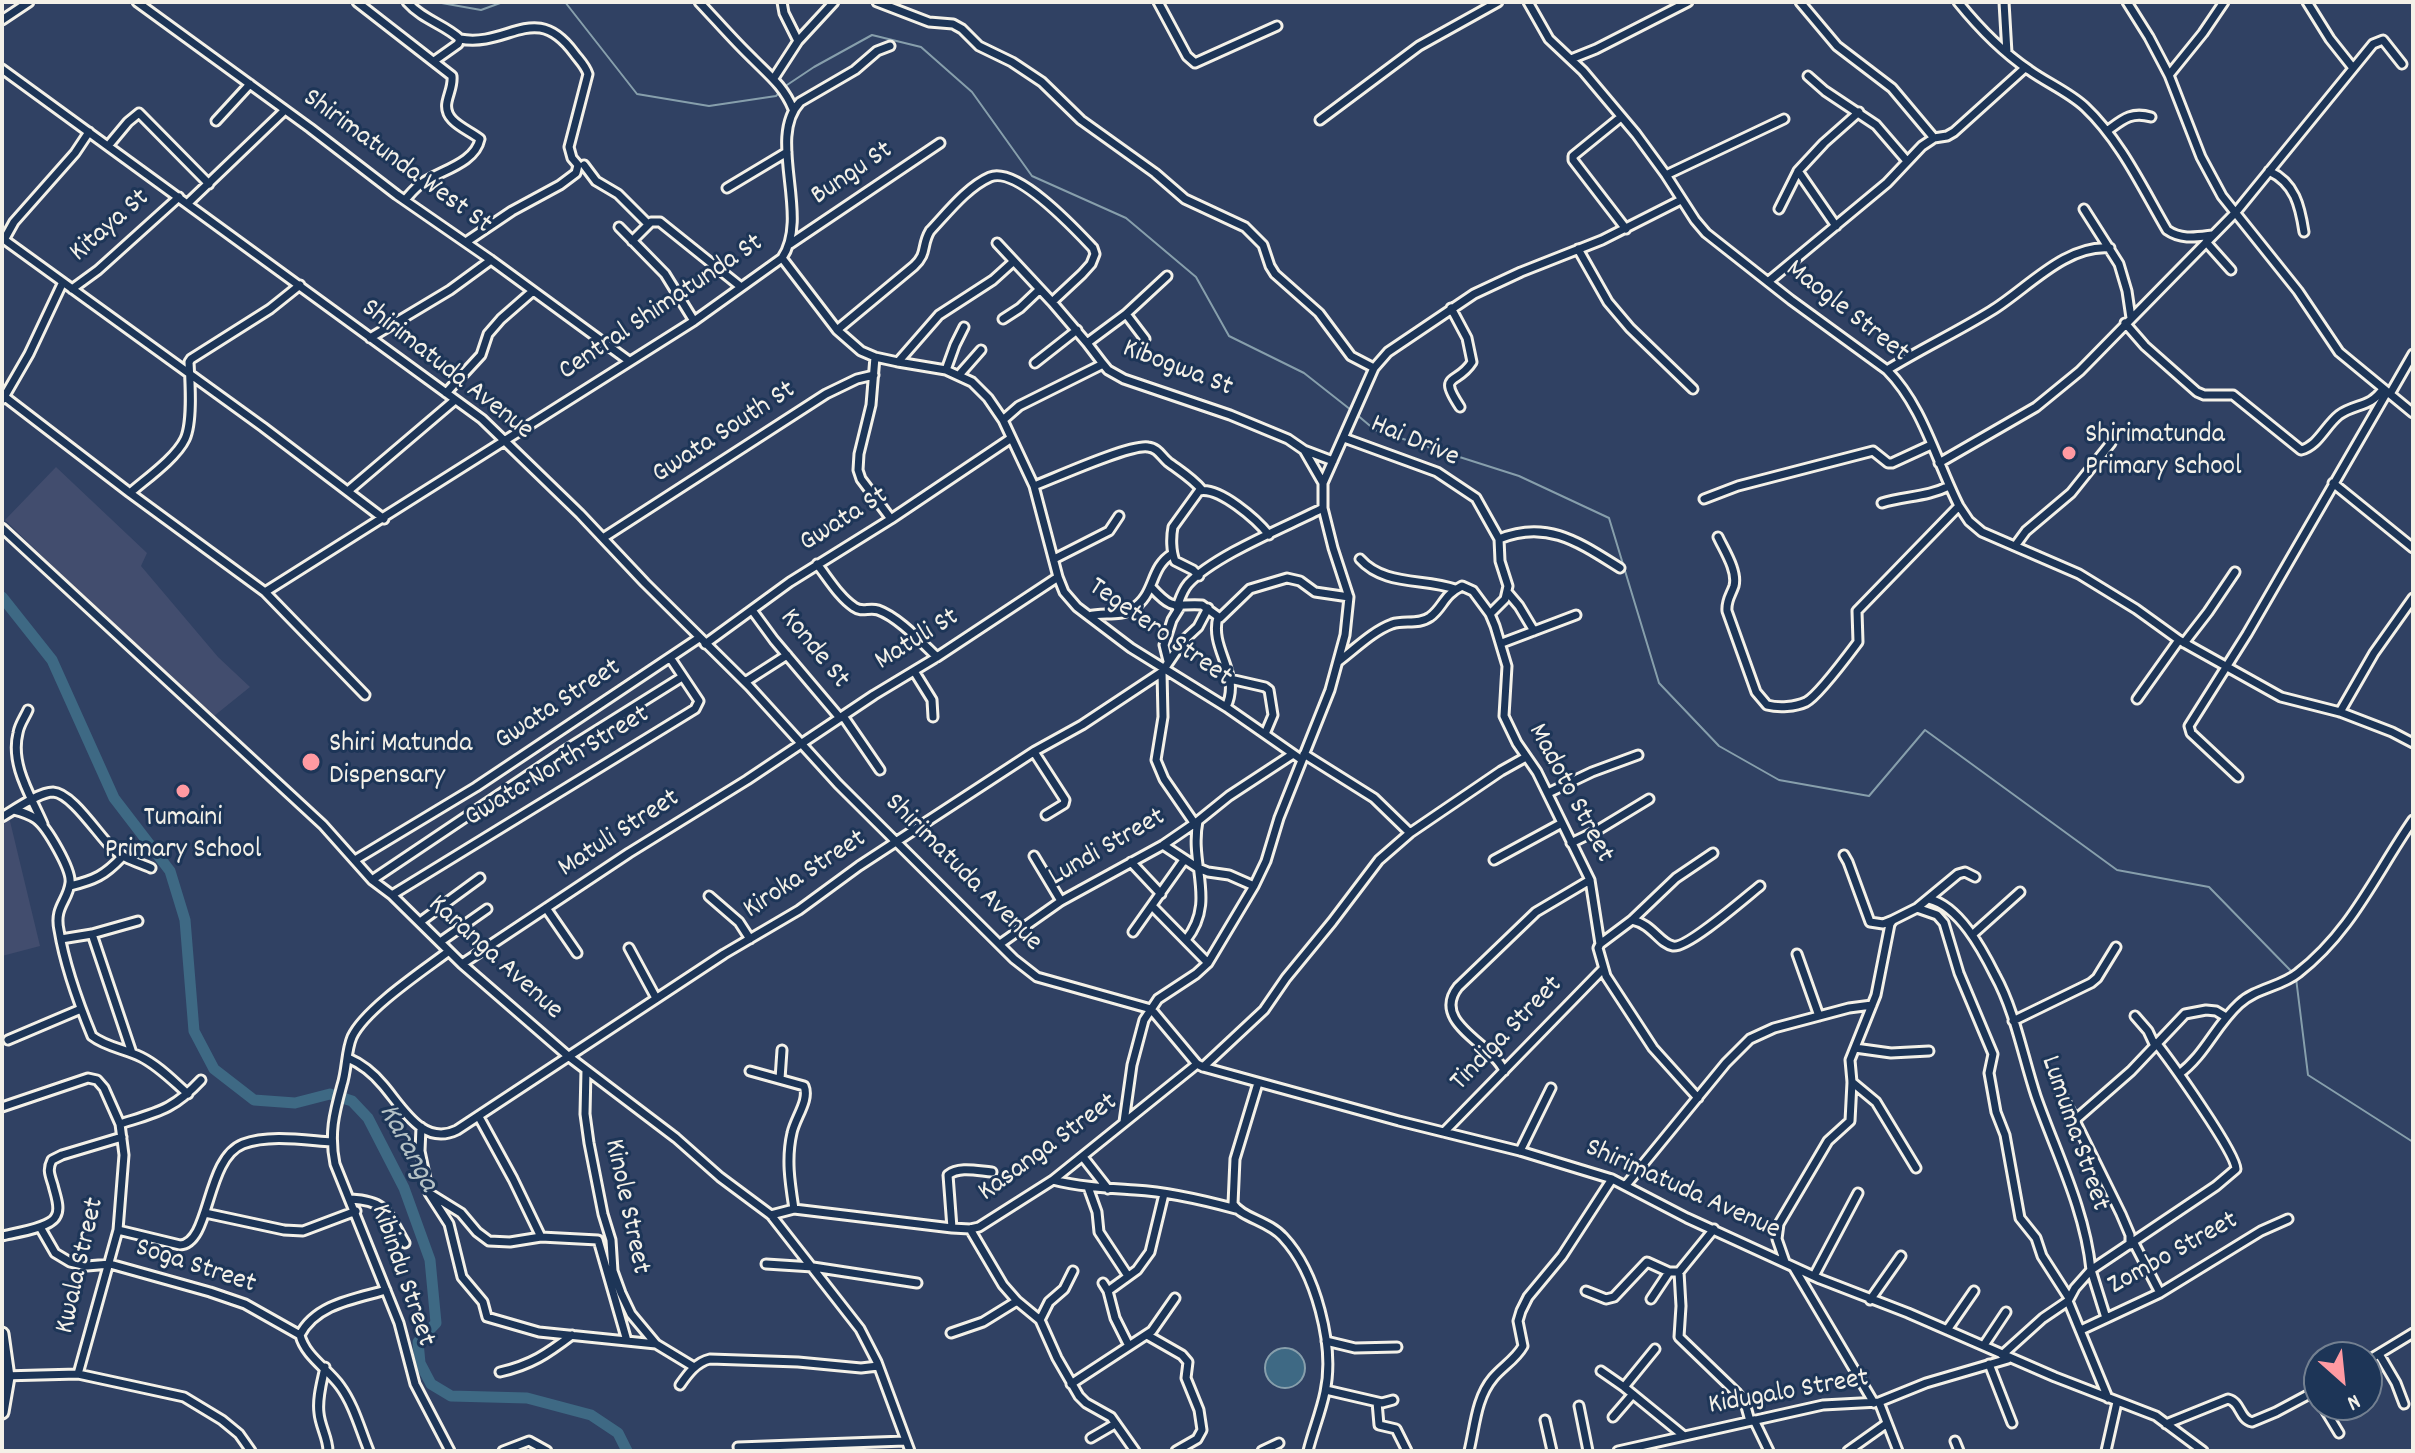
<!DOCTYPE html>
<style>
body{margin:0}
#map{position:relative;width:2415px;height:1453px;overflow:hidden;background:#304163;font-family:Dekko,sans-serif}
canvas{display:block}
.frame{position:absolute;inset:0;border:4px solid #f4f1e8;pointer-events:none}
.north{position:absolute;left:2303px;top:1341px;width:80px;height:80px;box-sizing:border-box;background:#1d3557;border:2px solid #738091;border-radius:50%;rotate:153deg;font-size:22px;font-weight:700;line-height:32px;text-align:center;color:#f4f1e8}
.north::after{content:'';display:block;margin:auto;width:28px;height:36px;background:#ff9aa2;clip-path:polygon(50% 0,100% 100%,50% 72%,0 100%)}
</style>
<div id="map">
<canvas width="2415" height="1453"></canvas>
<div class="frame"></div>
<div class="north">N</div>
</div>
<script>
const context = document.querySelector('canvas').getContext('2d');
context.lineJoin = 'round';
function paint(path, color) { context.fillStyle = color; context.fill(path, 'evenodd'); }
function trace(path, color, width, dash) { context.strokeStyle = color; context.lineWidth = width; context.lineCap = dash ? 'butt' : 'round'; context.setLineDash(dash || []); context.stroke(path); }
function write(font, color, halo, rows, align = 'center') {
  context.font = font + ' Dekko,sans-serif'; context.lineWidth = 6; context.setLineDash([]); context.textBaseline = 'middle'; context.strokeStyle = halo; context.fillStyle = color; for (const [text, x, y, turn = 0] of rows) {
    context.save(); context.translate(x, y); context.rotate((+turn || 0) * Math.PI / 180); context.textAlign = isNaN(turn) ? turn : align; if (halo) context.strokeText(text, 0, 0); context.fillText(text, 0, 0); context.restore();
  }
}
paint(new Path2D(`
 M 56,467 L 147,553 L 141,566 L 218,657 L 250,687 L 214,716 L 136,647 L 5,520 Z
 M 9,817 L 40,946 L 2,956 L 2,822 Z`), '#424d6e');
const water = new Path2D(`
 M1265 1368a20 20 0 1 1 40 0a20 20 0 1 1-40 0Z`);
paint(water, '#3e6984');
trace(water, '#879fac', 2);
trace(new Path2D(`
 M 436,2 L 481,10 L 503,2
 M 565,2 L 637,94 L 709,106 L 776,96 L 780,92
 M 784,87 L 814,67 L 872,35 L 921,47 L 972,92 L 1032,176 L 1126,218 L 1196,277 L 1229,336 L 1304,373 L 1351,410
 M 1356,414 L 1375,430 L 1519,476 L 1609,518 L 1659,683 L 1719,746 L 1779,780 L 1869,796 L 1925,730 L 2117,870 L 2209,887 L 2293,973
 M 2296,978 L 2308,1075 L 2413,1142`), '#879fac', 2);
trace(new Path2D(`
 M 2,597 L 52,660 L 114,798 L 170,871 L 185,920 L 194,1031 L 214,1069 L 254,1100 L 295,1103 L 330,1094 L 352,1101 L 368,1118 L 404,1188 L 430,1260 L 436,1323 L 418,1342 L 420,1363 L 431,1384 L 451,1396 L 527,1398 L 591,1415 L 618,1433 L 627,1451`), '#3e6984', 11);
const street = new Path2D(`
 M 137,2 L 310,128 L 397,195 L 491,260 L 629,361
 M 357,2 L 452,76 C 453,86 449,92 447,102 C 443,122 468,129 480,139 C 475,163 442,170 424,182 C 416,186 411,193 405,200
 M 407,2 C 423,20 444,24 460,39 L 458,44 L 434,61
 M 699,2 C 717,21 734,41 753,59 C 770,76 784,87 793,109
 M 782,2 L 784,13 L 798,41
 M 877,2 L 929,22 L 953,24 L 962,29 L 979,46 L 1012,62 L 1042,82 L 1081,120 L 1155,173 L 1185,199 L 1245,227 L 1263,245 L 1270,266 L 1275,274 L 1319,313 L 1351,356 L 1374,368
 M 1158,2 L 1187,56 L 1195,63 L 1277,26
 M 1528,2 L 1549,39 L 1583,71 L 1636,134 L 1666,175 L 1695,220 L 1706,233 L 1791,300 L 1887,370 C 1923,406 1936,461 1959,506 L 1969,521 L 1982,532 L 2079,574 L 2136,609 L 2179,640 L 2281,697 L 2340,712 L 2392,732 L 2413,743
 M 1800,2 L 1837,46 L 1892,88 L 1934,138
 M 1958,2 C 1979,28 2001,51 2029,70 C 2047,83 2069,92 2085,107 C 2121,141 2143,189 2167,230 C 2181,240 2196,237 2212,235
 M 2004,2 L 2007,53
 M 2127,2 L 2149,37 L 2169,75 L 2201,157 L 2222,196 L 2298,291 L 2339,352 L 2413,413
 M 2307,2 L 2330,39 L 2353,68
 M 2,20 L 29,2
 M 460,39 C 509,48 535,0 574,53 C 579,60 585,65 588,74 L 569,147 L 572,158 L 578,165 L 576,173 L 560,185 L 512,211 L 466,242
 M 1571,59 L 1596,49 L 1688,2
 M 2,69 L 482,419 L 580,514 L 645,583 L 749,686 L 838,784 L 1014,959 L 1037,977 L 1151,1009 L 1197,1064 L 1203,1067 L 1399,1121 L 1520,1151 L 1612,1179 L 1687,1218 L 1820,1279 L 1908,1313 L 2055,1377 L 2156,1416 L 2203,1451
 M 2169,75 L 2203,33 L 2224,2
 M 1808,76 L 1825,91 L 1876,125 L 1907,161
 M 774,78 L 798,41 L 834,2
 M 1621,117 L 1573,156 L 1573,160 L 1626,229
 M 1320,120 L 1419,46 L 1498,2
 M 216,121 L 250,84
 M 2107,131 C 2122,120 2131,111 2151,117
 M 108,146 L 128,122 L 139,113 L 209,184
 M 584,165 L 596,181 L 618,194 L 648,224
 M 1798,171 L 1836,226
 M 2269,171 C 2295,183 2300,206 2304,232
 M 1666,175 L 1784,119
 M 727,188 L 787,152
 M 188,203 L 285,110
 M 1779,209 L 1798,171 L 1824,143 L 1859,112
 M 2084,209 L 2119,264 L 2127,291 L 2131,318
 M 619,227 L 665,274 L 694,321
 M 2,238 L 263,427 L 384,519
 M 4,240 L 14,222 L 75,153 L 89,132
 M 632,241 L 651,222 L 660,222 L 741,287
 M 2206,242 L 2231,270
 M 997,243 L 1052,302 L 1087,343 L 1103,364 L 1108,370 L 1124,379 L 1230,415 L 1288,439 L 1304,450 L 1323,483
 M 790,244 L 940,143
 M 1578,249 L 1608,302 L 1630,328 L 1693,389
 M 782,258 L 837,330 L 861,351 L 875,357 L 898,362 L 946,370 L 972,382 L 988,398 L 1003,420 L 1034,486 L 1058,577 L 1064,592 L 1077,607 L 1131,648 L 1226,707 L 1302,760
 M 1769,281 L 1887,183 L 1922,146 L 1934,138 L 1947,136 L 1954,132 L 2025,68
 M 72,289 L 98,270 L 179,197
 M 1451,308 L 1467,338 L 1472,362 C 1457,386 1437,372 1460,407
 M 1126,314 L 1145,339
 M 1003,319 L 1020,308 L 1040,289
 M 2125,323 L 2145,346 L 2197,392 L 2204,395 L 2233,395 L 2301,450 C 2318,446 2325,426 2339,415 C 2356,403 2370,408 2383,389
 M 837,330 L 914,266 C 928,253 921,246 930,231 C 947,213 967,187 990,177 C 1017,166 1076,230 1093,248 L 1095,254 L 1091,264 L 1082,274 L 1052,302
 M 370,338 L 450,290 L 491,260
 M 1087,343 L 1126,314 L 1167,276
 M 875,357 L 871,405 L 859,454 L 858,470 L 861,479 L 891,519
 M 898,362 L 939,315 L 993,280 L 1014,261
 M 1035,363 L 1077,330
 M 946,370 L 955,345 L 964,327
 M 1887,370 C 1921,349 1957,332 1991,311 C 2026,290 2065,244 2110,248
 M 959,375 L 981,350
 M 446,393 L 481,355 L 488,334 L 501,319 L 533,291
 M 2390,394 L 2413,354
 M 5,397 L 130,493 L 265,592 L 365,695
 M 3,399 L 29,354 L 62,284
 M 1003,420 L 1019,406 L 1103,364
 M 1344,438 L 1437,472 L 1476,498 L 1499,539 L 1500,561 L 1508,586 L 1505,599 L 1490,614
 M 1304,450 L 1333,461
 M 1939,463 L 2036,407 L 2080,371 L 2236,212 L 2373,44 L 2383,40 L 2402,64
 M 2333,483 L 2413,548
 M 1034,486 C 1055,478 1130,444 1148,447 C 1158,448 1161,456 1168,462 C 1180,471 1192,478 1202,490
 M 348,491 L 455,400
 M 130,493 C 146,479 176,458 185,439 C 193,422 190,381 189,362 L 191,359 L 270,309 L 300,285
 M 1704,499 L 1738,486 L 1873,451 L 1888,463 L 1892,463 L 1931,445
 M 1882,503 C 1904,496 1928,497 1949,486
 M 2,528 L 323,825 L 372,880 L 392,895 L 462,964 L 568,1056 L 676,1138 L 720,1177 L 771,1215 L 860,1329 L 877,1362 L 910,1451
 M 1718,537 C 1724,550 1738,571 1734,586 C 1731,595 1726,600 1727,611 L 1756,692 L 1767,705 C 1779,708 1795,707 1806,702 C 1818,696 1849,654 1858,642 L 1857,611 L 1959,506
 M 603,538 L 826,394 L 857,379 L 874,375
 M 1499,539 C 1547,519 1580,543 1620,568
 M 2015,546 L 2026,531 L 2071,493 L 2111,443
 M 1054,559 L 1109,531 L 1119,516
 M 1360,559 C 1384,586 1423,578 1455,589
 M 817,564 C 828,578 839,597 854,607 C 862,613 869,607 878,610 C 898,617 921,642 937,657
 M 1199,576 L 1193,570 L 1175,561 C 1171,551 1171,537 1173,527 L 1199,491 C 1219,486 1257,520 1269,535
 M 1152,588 C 1175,613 1175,603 1202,605 L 1220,618 L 1250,589 L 1287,578 L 1300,581 L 1315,592 L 1349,597
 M 265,592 L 694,321 L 782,258 C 811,216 766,138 800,102 L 855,70 L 877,51 L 890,46
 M 1508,593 L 1519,606 L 1534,631
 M 1177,607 C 1180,599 1182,591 1188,584 C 1215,555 1286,527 1323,508
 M 752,610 L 774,640 L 840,718
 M 1089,616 C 1102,612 1120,617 1132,609 C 1156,595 1149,568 1172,554
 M 1218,617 C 1209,649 1242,674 1226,707
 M 1502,643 L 1576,615
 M 2184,643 L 2208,612 L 2235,572
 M 705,644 L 790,582 L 891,519 L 1010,439
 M 1168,661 L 1164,645 L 1172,620 L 1180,607
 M 1339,661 C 1355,649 1373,631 1392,624 C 1404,620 1419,625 1430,617 C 1443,608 1443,595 1462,586 L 1473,591 L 1490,614 L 1495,626 L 1507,666 L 1504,716 L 1517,743 L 1537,772 L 1590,880 L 1600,944
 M 914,671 L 932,700 L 933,717
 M 1162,672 L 1163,717 L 1156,760 L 1164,779 L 1195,824
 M 1230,679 L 1265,687 L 1269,690 L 1273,715 L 1265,734
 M 745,682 L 787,655
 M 2137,699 L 2179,640
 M 28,710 C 25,717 19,725 18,733 C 10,765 31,796 43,824
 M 2340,712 L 2374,653 L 2413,598
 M 843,716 L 880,770
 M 1034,752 L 1065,800 L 1064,804 L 1046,815
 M 1304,754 L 1374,798 L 1410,833
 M 2238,777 L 2191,733 L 2189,726 L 2247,634 L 2387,392
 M 1548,793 L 1592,772 L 1638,755
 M 14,810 C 22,812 29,814 36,819 C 47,827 72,870 70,883 C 68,901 54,907 59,930 C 65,967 78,1002 92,1036 C 106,1047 125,1049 141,1057 C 159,1066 173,1081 188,1094
 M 2,817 C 14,810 39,792 53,792 C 72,793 98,835 112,848 C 122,858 137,862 151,868
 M 1571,843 L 1598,830 L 1649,799
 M 1163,845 L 1198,868 L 1208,872 L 1229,875 L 1254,886
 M 1844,855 L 1848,862 L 1870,922 L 1883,924 L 1893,920
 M 1034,856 L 1061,901
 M 355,860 L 476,787 L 699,638
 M 1494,860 L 1562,823
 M 1131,862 L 1161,894
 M 372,880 L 567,749 L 682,677
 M 70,886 C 95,880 105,875 122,857
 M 392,895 L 695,709 L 699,701 L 671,659
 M 709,896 L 739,922 L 750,939
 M 1929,899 C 1959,906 1982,949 1995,975 C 2015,1011 2023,1057 2036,1096 C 2056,1153 2085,1209 2091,1270 L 2075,1288 L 2068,1301 L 2108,1398
 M 1152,906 L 1208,963
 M 546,908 L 577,953
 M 1917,908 L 1937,915 L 1944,923 L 1959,973 L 1993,1054 L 1989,1073 L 1996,1112 L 2005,1135 L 2020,1218 L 2036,1238 L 2042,1256 L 2069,1298
 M 1632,920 C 1652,924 1660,944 1673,946 C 1687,949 1746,897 1760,886
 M 420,922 L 480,878
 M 1133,932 L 1184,860
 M 92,934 L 132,1053
 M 1972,935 L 2020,892
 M 61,939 L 92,934 L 138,921
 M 1186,940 C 1217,901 1189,866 1198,821 L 1229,796 L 1293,754
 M 440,942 L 487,909
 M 1000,944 L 1061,901 L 1163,845 L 1198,821
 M 629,948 L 656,998
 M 449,951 C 424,970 365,1009 352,1037 C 346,1051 347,1070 342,1085 C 334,1114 329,1134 335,1164 L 399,1323 L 415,1384 L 450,1451
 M 1797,954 L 1819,1016
 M 462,964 L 629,853 L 747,780 L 874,695 L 937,657 L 1058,577
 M 2135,1016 L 2148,1031 L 2155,1046
 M 2013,1021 L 2091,983 L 2097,978 L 2116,947
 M 8,1040 L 81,1009
 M 1855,1048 L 1891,1053 L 1929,1051
 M 348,1058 C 362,1064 373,1073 383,1085 C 402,1107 423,1147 457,1130 L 724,954 L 799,910 L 859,866 L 1035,751 L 1082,725 L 1162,672 L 1183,641 L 1198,627 L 1208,608
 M 1203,1067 L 1264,1010 L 1286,978 L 1332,922 L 1379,860 L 1410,833 L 1501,771 L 1526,757
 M 586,1070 L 585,1114 L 589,1143 L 603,1214 L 611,1240 L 613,1271 L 621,1293 L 631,1314 L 656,1344 L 694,1367
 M 750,1071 L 804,1086 C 810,1100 795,1118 792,1133 C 786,1159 790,1183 794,1209
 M 1504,1071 C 1493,1044 1430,1023 1458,987 L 1536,912 L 1590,880
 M 2179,1074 C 2205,1055 2215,1026 2239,1004 C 2256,988 2281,987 2298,973 C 2352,931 2375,875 2413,820
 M 780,1079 L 782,1050
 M 1852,1082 L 1876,1102 L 1916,1168
 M 1258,1083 L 1235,1159 L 1233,1204 C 1242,1218 1269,1221 1283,1237 C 1316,1272 1335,1346 1325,1392 C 1321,1412 1313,1431 1308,1451
 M 2059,1088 L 2121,1214 L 2130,1235 L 2130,1245
 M 1698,1098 L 1653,1048 L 1606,976 L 1598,948 L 1600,944 L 1632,920 L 1676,878 L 1713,853
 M 2,1107 L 88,1078 L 97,1080 L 104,1088 L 120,1124 L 124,1155 L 118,1230 L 78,1374
 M 479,1117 L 513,1179 L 541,1237
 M 2075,1120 L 2131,1071 L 2185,1014 L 2206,1010 L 2216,1011 L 2226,1017
 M 1124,1122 L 1132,1065 L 1144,1020 L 1158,999 L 1196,974 L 1208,963 L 1254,886 L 1266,861 L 1279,818 L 1330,690 L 1345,635 L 1349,597 L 1333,548 L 1323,508 L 1323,483 L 1374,368 L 1388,352 L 1474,294 L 1521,272 L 1602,240 L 1681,200
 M 120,1124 C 158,1112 173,1110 201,1080
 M 421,1127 L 420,1151 L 429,1193 L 449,1224 L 462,1277 L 483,1302 L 487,1317 L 539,1332 L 656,1344
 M 1444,1132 L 1603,969
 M 1520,1151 L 1551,1088
 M 1083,1157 L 1108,1189
 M 1053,1180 C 1081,1187 1107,1188 1135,1190 C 1169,1192 1203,1200 1236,1209
 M 1626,1185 L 1726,1063 L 1750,1039 L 1774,1028 L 1849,1008 L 1872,1005
 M 1088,1187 L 1097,1212 L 1099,1232 L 1128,1276
 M 432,1195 L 461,1213 L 477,1232 L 489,1241 L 510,1242 L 541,1237 L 598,1240 L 627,1341
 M 351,1199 C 388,1201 388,1214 405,1243
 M 205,1213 L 284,1230 L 303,1231 L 356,1211
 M 771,1215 L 794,1209 L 952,1228 L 970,1229 L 979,1227 L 1053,1180 L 1197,1064
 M 40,1227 L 55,1253 L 70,1262 L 87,1266 L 110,1264 L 210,1292 L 245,1304 L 300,1335
 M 952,1228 L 948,1175 C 959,1166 978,1171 992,1172
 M 970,1229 L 1003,1285 L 1017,1301 L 1040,1320 L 1057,1358 L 1079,1396 L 1086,1403 L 1111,1417 L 1135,1451
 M 118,1230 L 180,1245 C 211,1243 205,1159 243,1144 C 269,1134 304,1140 331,1142
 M 2,1236 C 14,1233 51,1228 56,1216 C 61,1208 55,1194 53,1185 C 50,1175 47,1170 52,1160 L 62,1155 L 122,1137
 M 2134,1243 L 2160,1293
 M 1785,1262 L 1777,1239 L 1779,1224 L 1828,1141 L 1850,1121 L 1852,1082 L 1850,1060 L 1876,995 L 1890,924 L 1893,920 L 1917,908 L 1958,874 L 1965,872 L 1975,877
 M 766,1264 L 813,1267 L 917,1283
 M 1794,1268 L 1874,1403
 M 1679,1272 L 1681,1306 L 1679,1337 L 1737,1393 L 1745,1403 L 1750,1421
 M 1814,1276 L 1858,1193
 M 1103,1283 L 1108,1291 L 1115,1318 L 1129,1346
 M 1108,1291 L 1137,1270 L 1150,1252 L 1164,1194
 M 1586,1291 L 1606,1299 L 1614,1297 L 1647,1262 L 1669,1272 L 1679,1272 L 1714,1229
 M 1651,1299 L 1669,1272
 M 1870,1300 L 1901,1256
 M 2106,1318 L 2091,1270 L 2216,1186 L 2236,1169 C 2236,1153 2171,1062 2157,1044
 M 1040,1320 L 1049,1302 L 1064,1289 L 1073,1271
 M 1947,1330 L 1974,1291
 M 2081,1330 L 2160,1293 L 2261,1231 L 2288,1219
 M 951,1333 L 983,1322 L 1017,1301
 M 1147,1335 L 1182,1355 L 1188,1362 L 1186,1378 L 1199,1410 L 1202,1430 L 1197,1439 L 1176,1451
 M 1326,1341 L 1355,1348 L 1397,1347
 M 1984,1345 L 2006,1312
 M 1655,1349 L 1624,1387 L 1684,1436
 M 2379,1354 L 2396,1383 L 2404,1404
 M 2002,1355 L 2043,1318 L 2068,1301
 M 2367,1361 L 2413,1333
 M 1989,1364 L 2012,1423
 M 325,1367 C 322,1382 317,1398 319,1413 C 320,1426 328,1438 328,1451
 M 1601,1371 L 1624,1387
 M 500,1372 C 531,1365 547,1354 572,1335
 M 2,1376 L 78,1374 L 184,1397 L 222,1420 L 239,1434 L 251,1451
 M 1071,1384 L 1152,1331 L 1175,1298
 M 680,1385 C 687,1375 696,1362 710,1359 L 798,1362 L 861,1368 L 878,1366
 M 1326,1390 L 1382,1403 L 1393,1400
 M 1377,1402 L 1379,1425 L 1396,1429 L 1407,1451
 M 1879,1402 L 1898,1451
 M 2322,1405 L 2339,1433
 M 1579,1406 L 1588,1451
 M 1613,1417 L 1632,1395
 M 1545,1420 L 1552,1451
 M 1754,1420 L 1769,1451
 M 2166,1424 L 2228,1399 C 2241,1402 2239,1419 2252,1422 L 2276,1412 L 2319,1389
 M 1091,1438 L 1115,1424
 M 1955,1441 L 1959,1451
 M 738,1447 L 905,1441
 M 369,1451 C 360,1429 354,1405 340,1386 C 328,1369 305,1356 300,1335 C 316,1304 355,1299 386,1290
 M 503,1451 L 529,1441 L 547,1451
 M 1262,1451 L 1279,1443
 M 1469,1451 C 1475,1427 1476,1398 1493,1378 C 1502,1367 1516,1359 1523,1346 L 1518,1321 L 1521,1311 L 1528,1297 L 1562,1256 L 1612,1179
 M 1618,1451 L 1823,1405 L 1879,1402 L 1926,1383 L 2008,1359
 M 1848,1451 L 1886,1424
 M 2106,1451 L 2117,1402`);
const secondary = new Path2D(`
 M 2,1334 L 8,1377 L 2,1412`);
trace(street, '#f4f1e8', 13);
trace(secondary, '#f4f1e8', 17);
trace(street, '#1d3557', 7);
trace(secondary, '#1d3557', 11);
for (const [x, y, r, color] of [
 [2069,453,8,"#ff9aa2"],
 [311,762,10,"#ff9aa2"],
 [183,791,8,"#ff9aa2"]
]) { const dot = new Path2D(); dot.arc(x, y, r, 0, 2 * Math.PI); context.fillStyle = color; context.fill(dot); trace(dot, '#1d3557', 3); }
write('28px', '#f4f1e8', '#1d3557', [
 ["Shirimatunda West St",396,163,36],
 ["Bungu St",853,175,-34],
 ["Kitaya St",111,227,-41],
 ["Central Shimatunda St",662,309,-34],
 ["Maogle Street",1846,313,38],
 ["Kibogwa St",1177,370,21],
 ["Shirimatuda Avenue",446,371,38],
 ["Gwata South St",725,434,-33],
 ["Hai Drive",1414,443,23],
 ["Gwata St",845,521,-32],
 ["Tegetero Street",1159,634,35],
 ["Matuli St",918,641,-32],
 ["Konde St",813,650,51],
 ["Gwata Street",559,706,-33],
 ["Gwata North Street",558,768,-31],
 ["Madoto Street",1569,794,62],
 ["Matuli Street",620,835,-33],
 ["Lundi Street",1108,849,-30],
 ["Shirimatuda Avenue",962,874,45],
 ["Kiroka Street",806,876,-33],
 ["Karanga Avenue",494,959,42],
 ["Tindiga Street",1508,1035,-46],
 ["Lumuma Street",2073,1134,71],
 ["Kasanga Street",1049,1149,-36],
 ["Shirimatuda Avenue",1682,1191,24],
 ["Kinole Street",625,1207,78],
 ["Zombo Street",2174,1255,-29],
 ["Kwala Street",82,1266,-77],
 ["Soga Street",195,1268,18],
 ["Kibindu Street",401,1276,71],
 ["Kidugalo Street",1789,1394,-10]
]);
write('28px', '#f4f1e8', '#1d3557', [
 ["Shirimatunda",2085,437],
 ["Primary School",2085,469],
 ["Shiri Matunda",329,746],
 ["Dispensary",329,778],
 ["Tumaini",183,820,"center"],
 ["Primary School",183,852,"center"]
], 'left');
write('italic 30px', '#b4c1c5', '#1d3557', [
 ["Karanga",406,1149,62]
]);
</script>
